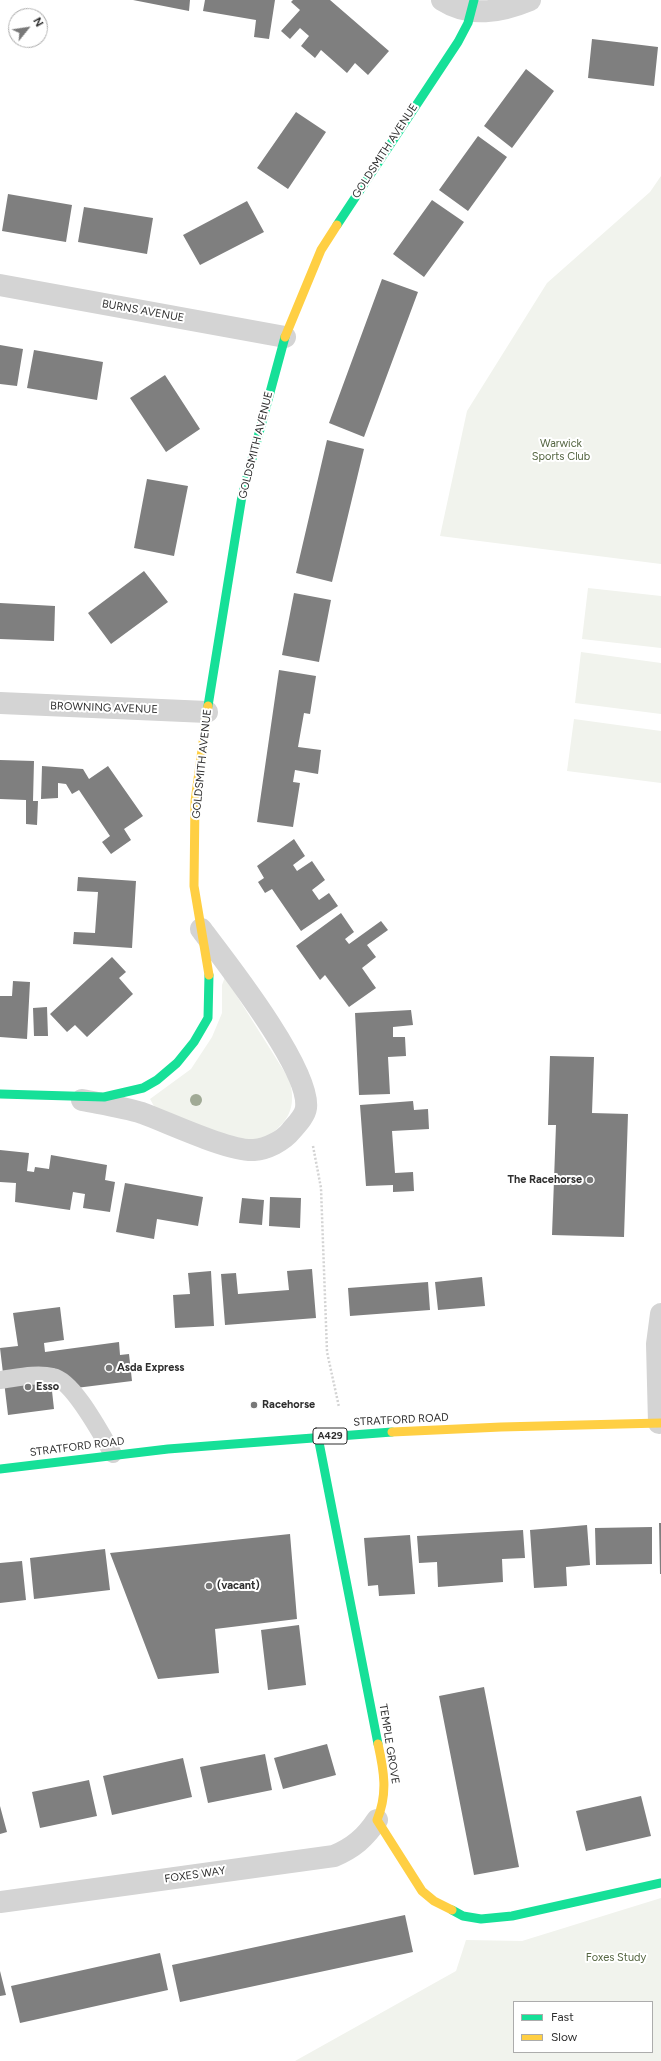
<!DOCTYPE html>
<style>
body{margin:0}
#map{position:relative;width:661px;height:2061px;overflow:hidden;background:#fff;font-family:Figtree,sans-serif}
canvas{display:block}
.legend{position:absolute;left:513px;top:2001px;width:140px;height:52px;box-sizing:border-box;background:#fff;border:1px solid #acacac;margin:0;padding:5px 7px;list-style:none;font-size:12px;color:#2f2f2f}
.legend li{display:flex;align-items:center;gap:8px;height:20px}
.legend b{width:20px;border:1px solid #acacac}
.north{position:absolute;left:8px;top:8px;width:40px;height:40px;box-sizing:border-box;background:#fff;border:1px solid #acacac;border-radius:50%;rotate:60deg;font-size:11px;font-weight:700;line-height:16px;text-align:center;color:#2f2f2f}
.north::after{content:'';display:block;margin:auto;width:14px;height:18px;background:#787878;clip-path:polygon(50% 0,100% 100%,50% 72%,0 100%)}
</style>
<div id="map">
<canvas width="661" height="2061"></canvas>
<ul class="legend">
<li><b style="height:5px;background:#16e098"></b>Fast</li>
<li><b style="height:5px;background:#ffcf43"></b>Slow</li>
</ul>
<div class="north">N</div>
</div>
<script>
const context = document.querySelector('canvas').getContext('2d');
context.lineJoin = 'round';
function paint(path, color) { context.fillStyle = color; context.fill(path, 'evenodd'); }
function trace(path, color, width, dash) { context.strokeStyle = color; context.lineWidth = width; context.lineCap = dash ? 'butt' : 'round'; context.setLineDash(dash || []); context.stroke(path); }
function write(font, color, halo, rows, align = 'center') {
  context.font = font + ' Figtree,sans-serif'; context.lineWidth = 4; context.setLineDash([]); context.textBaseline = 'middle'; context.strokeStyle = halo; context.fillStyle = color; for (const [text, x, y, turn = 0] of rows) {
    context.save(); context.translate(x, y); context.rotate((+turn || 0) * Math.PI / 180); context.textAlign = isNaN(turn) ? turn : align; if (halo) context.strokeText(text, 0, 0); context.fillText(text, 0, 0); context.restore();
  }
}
paint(new Path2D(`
 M 661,176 L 661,564 L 440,536 L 467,411 L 547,283 L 650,192 Z
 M 588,588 L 661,596 L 661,648 L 582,639 Z
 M 581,652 L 661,663 L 661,714 L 575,703 Z
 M 574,719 L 661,731 L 661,783 L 567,771 Z
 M 225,977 L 289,1079 C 294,1095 294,1111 282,1124 C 278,1128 273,1134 268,1136 C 242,1150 181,1119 155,1108 L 150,1099 L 191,1069 L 212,1037 L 222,1013 L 222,985 Z
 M 661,1898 L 661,2061 L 295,2061 L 456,1971 L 466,1940 L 522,1941 ZM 514,2002 L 652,2002 L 652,2052 L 514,2052 Z`), '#f1f3ed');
paint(new Path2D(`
 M 133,0 L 190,0 L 189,11 Z
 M 205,0 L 275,0 L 269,39 L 254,37 L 256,20 L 203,11 Z
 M 293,0 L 330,0 L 389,51 L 368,75 L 355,63 L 347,73 L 321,50 L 315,58 L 301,46 L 309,36 L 300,28 L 290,39 L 281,31 L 300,10 L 291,2 Z
 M 592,39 L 658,47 L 654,86 L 588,78 Z
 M 526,69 L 554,91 L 512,148 L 484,126 Z
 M 296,112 L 326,132 L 288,189 L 257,168 Z
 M 478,136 L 507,157 L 468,211 L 439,190 Z
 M 8,194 L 72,205 L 66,242 L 2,231 Z
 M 432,200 L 464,222 L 424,277 L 393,254 Z
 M 247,201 L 264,232 L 200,265 L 183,235 Z
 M 84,207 L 153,218 L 147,254 L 78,242 Z
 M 382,279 L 418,292 L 364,437 L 329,423 Z
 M 0,345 L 23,349 L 17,386 L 0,384 Z
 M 34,350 L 103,362 L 97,400 L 27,388 Z
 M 165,375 L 200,429 L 166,452 L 130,398 Z
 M 327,440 L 364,449 L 332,582 L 296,573 Z
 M 147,479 L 188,486 L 174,556 L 134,548 Z
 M 144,571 L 168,602 L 111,644 L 88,613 Z
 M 294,593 L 331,600 L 319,662 L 282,655 Z
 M 0,603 L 55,606 L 54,641 L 0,639 Z
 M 279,670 L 316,676 L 310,714 L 304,713 L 298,747 L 321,750 L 318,774 L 295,770 L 293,782 L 300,783 L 293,827 L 257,822 Z
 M 0,760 L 34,761 L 33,801 L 38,801 L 37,825 L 26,824 L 26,800 L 0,799 Z
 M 42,766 L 83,769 L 89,779 L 108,766 L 143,816 L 124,829 L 131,840 L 111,854 L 102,842 L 110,836 L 79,790 L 72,794 L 66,784 L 58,783 L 58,798 L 41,799 Z
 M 294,839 L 305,856 L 293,865 L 297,871 L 312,861 L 325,880 L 312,890 L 319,900 L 329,893 L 338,906 L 301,931 L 272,889 L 265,893 L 258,882 L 264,878 L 257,866 Z
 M 78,877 L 136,881 L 132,948 L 73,944 L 74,932 L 95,933 L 98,892 L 77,891 Z
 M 341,913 L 354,932 L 345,939 L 349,944 L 381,921 L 388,930 L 367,945 L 376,957 L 362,968 L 376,988 L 349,1007 L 325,975 L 320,980 L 296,946 Z
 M 112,957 L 126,972 L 119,978 L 133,994 L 87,1037 L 75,1025 L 67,1032 L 50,1014 Z
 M 13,981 L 30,982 L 27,1039 L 0,1037 L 0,996 L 12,996 Z
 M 47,1007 L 48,1036 L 34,1036 L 33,1008 Z
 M 411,1010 L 413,1025 L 393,1027 L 393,1037 L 405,1037 L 406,1056 L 388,1057 L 390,1094 L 359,1095 L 355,1013 Z
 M 550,1056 L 594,1057 L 592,1113 L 628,1114 L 624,1237 L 552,1235 L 556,1125 L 548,1125 Z
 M 413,1101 L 414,1110 L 428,1109 L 429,1129 L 392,1131 L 395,1173 L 413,1172 L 414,1191 L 393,1192 L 393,1185 L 366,1186 L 360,1105 Z
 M 0,1150 L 29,1153 L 27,1171 L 34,1172 L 35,1167 L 49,1169 L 51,1155 L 107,1165 L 105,1180 L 115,1182 L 110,1212 L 83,1208 L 85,1194 L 73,1192 L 70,1210 L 15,1202 L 16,1183 L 0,1182 Z
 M 125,1183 L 203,1197 L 198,1226 L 157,1219 L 154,1239 L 116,1232 Z
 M 270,1197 L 301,1198 L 300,1228 L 269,1226 Z
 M 242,1198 L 264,1200 L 262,1225 L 239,1223 Z
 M 312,1269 L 316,1318 L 225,1325 L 221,1274 L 236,1273 L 238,1294 L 289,1290 L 287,1271 Z
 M 211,1271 L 214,1326 L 175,1328 L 173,1295 L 190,1294 L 188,1273 Z
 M 482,1277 L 485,1306 L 438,1310 L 435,1282 Z
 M 428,1282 L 430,1310 L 350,1316 L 348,1288 Z
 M 60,1307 L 64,1340 L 44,1343 L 45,1352 L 119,1342 L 120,1355 L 129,1354 L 132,1381 L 52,1391 L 54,1409 L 8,1415 L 0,1348 L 18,1346 L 13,1313 Z
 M 659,1523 L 661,1523 L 661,1574 L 660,1574 Z
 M 587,1525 L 590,1565 L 566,1567 L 567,1586 L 534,1588 L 530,1530 Z
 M 652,1527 L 652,1564 L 596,1565 L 595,1528 Z
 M 523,1530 L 525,1558 L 502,1559 L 503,1582 L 438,1587 L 437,1562 L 419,1563 L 417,1536 Z
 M 290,1534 L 297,1619 L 215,1629 L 219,1673 L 158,1679 L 110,1553 Z
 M 410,1535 L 415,1594 L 379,1596 L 378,1585 L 368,1586 L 364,1538 Z
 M 105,1549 L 110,1590 L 34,1599 L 30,1558 Z
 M 22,1561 L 26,1600 L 0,1603 L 0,1563 Z
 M 299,1625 L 306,1685 L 268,1690 L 261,1630 Z
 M 484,1687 L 519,1867 L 474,1875 L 439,1696 Z
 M 327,1744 L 336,1775 L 283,1789 L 274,1758 Z
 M 265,1754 L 272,1790 L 208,1803 L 200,1767 Z
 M 183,1758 L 192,1797 L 112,1815 L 103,1776 Z
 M 89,1780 L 97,1816 L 40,1828 L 32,1792 Z
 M 641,1796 L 651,1836 L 586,1851 L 576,1811 Z
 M 0,1806 L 7,1832 L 0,1834 Z
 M 405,1915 L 413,1952 L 180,2002 L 172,1965 Z
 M 160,1953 L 168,1990 L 20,2023 L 11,1986 Z
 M 0,1971 L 6,1995 L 0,1996 Z`), '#7f7f7f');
trace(new Path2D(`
 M 313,1146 L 321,1188 L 327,1352 L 339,1407`), '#d3d3d3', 2.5, [2, 2]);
trace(new Path2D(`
 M 0,1380 C 16,1378 36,1373 53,1377 C 74,1381 102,1436 113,1454`), '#d4d4d4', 18);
trace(new Path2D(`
 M 442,0 C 470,18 501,12 530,0
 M 0,285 L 285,337
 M 0,703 L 207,712
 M 82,1100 C 102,1104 123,1107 142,1113 C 167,1122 230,1152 254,1150 C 267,1149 283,1141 291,1131 C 296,1125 305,1116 306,1108 C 311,1070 226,962 201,929
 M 659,1423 L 657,1344 L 661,1314
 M 0,1902 L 334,1856 C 353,1848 365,1838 377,1820`), '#d4d4d4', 22);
trace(new Path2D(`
 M 337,225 L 458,42 L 468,23 L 474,0
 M 208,706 L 242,496 L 285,337
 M 0,1094 L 104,1097 L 143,1088 L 157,1080 L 177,1063 L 194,1042 L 208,1018 L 209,975
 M 318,1437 L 378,1744
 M 0,1469 L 168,1449 L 392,1432
 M 452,1910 L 463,1916 L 481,1919 L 512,1916 L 661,1883`), '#16e098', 9);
trace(new Path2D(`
 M 285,337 L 321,250 L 337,225
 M 208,706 L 195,801 L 194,886 L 209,975
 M 392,1432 L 501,1427 L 661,1423
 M 378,1744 C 384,1771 388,1794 377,1820 L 422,1891 L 434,1901 L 452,1910`), '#ffcf43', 9);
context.fillStyle = '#a1aa96';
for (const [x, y] of [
 [196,1100]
]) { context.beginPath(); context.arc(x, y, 6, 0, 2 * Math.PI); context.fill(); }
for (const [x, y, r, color] of [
 [590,1180,4,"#787878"],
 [109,1368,4,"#787878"],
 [28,1387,4,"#787878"],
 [254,1405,4,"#787878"],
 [209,1586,4,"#787878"]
]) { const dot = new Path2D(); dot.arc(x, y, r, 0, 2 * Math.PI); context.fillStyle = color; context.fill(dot); trace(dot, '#fff', 1.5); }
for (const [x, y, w] of [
 [330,1436,34]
]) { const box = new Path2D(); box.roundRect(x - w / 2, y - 8, w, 16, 3); context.fillStyle = '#fff'; context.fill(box); trace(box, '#2f2f2f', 1); }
write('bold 10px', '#2f2f2f', null, [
 ["A429",330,1436]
]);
write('11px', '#2f2f2f', '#fff', [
 ["GOLDSMITH AVENUE",385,151,-57],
 ["BURNS AVENUE",143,311,10],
 ["GOLDSMITH AVENUE",256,445,-76],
 ["BROWNING AVENUE",104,708,2],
 ["GOLDSMITH AVENUE",202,764,-84],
 ["STRATFORD ROAD",401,1420,-3],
 ["STRATFORD ROAD",77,1447,-7],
 ["TEMPLE GROVE",389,1744,81],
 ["FOXES WAY",195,1875,-8]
]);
write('11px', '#546541', '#fff', [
 ["Warwick",561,444],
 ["Sports Club",561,457],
 ["Foxes Study",616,1958]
]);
write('bold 11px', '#2f2f2f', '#fff', [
 ["The Racehorse",582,1180,"right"],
 ["Asda Express",117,1368],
 ["Esso",36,1387],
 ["Racehorse",262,1405],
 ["(vacant)",217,1586]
], 'left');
</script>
